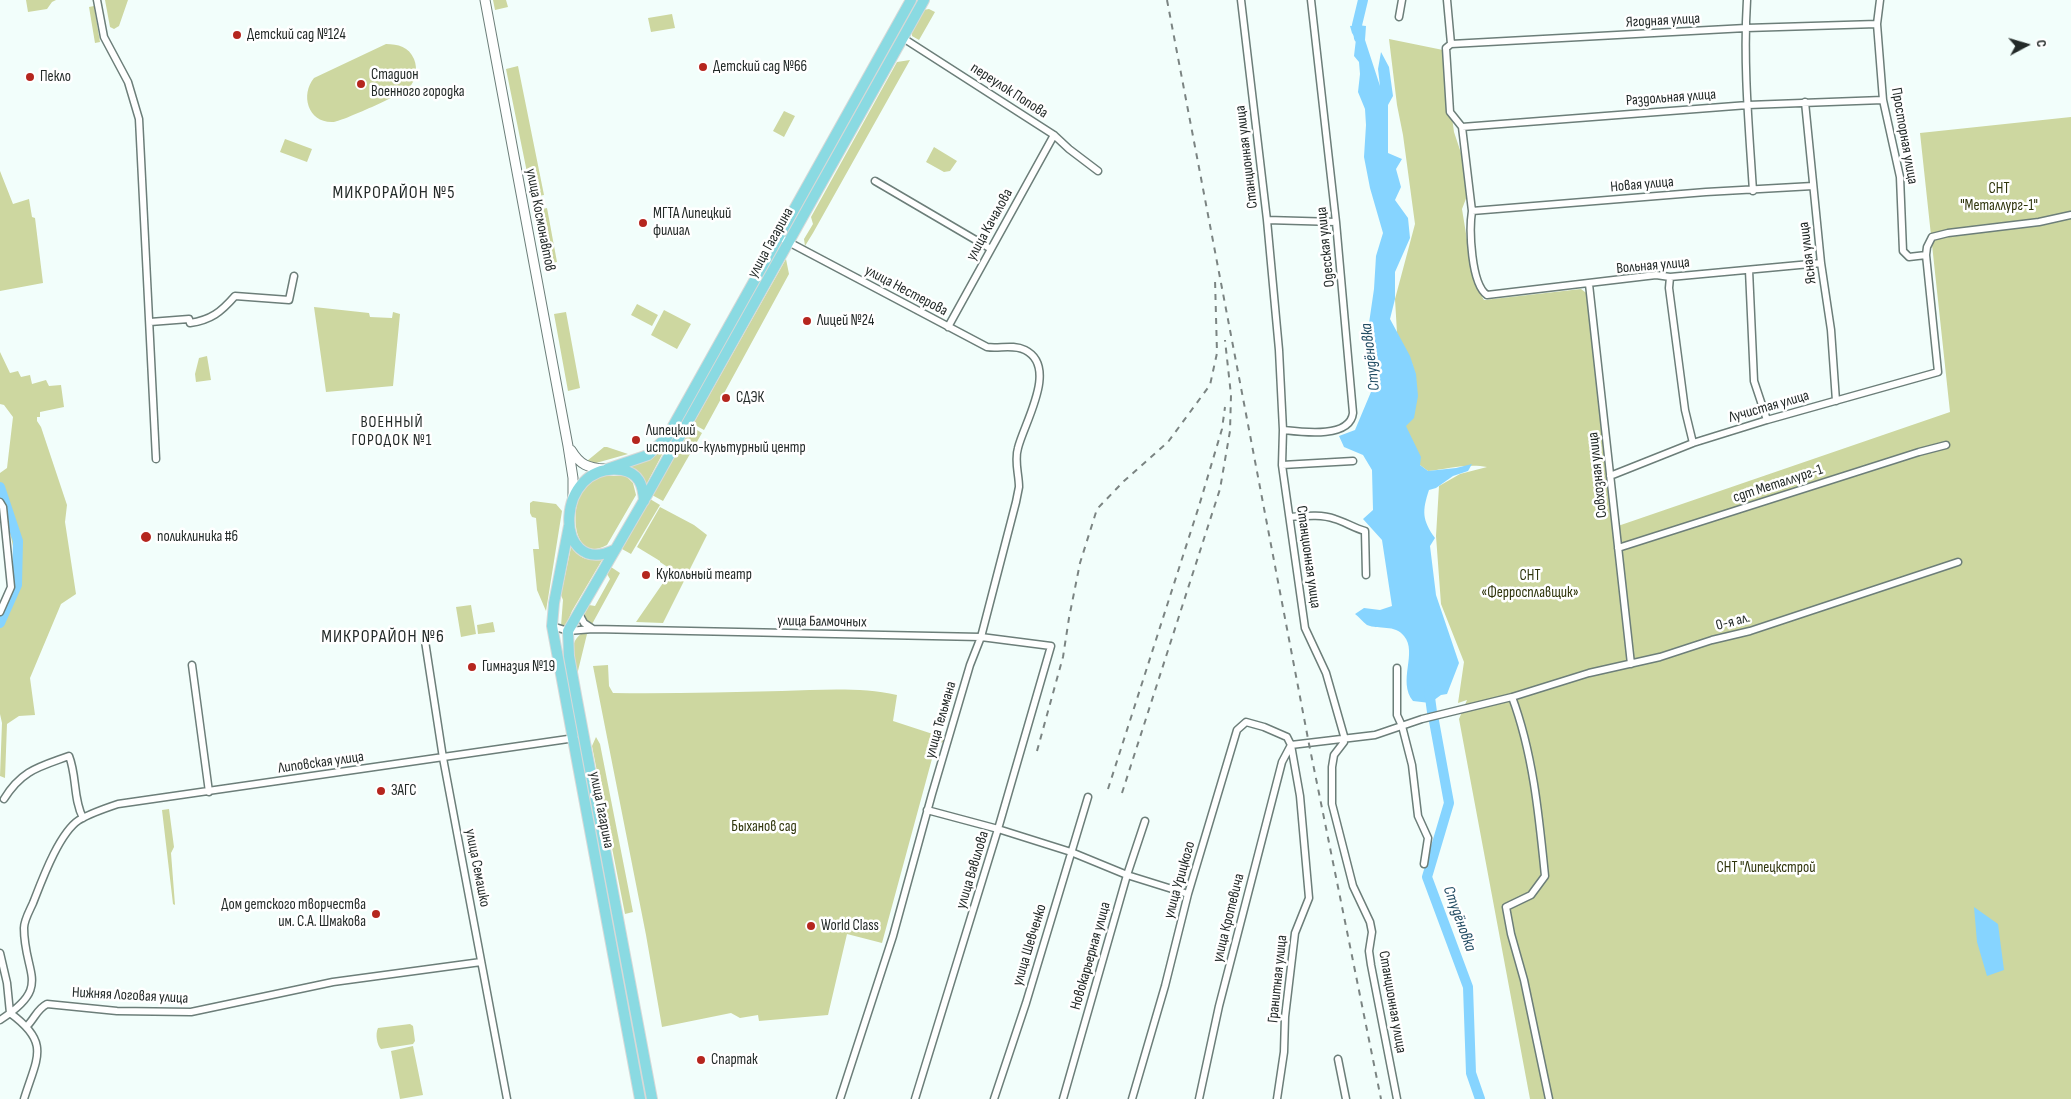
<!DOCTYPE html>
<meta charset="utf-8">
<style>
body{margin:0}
#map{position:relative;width:2071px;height:1099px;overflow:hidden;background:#f2fefb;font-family:"Sofia Sans Condensed",sans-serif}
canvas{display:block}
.north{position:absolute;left:2001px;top:20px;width:50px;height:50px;-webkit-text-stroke:4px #fff;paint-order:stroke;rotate:84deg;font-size:14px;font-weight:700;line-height:20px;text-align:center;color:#232a28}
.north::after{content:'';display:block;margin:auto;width:18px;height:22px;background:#232a28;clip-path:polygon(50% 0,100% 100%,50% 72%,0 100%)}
</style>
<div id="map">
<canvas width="2071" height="1099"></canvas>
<div class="north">С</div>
</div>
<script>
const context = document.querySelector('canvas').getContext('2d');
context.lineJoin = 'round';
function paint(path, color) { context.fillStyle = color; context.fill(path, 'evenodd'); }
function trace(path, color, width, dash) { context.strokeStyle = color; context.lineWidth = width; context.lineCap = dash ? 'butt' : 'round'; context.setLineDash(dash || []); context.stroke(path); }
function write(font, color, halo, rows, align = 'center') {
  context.font = font + ' "Sofia Sans Condensed",sans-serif'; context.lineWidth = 5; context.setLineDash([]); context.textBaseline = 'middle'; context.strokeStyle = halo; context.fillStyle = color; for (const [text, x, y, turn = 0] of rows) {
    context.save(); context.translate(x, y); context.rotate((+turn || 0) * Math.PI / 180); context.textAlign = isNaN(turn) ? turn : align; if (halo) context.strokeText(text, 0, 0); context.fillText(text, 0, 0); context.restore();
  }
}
paint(new Path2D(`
 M 26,0 L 56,0 L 52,2 L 47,9 L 28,12 Z
 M 105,0 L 128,0 L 119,26 L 114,29 L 110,27 Z
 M 493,0 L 506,0 L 508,7 L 495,10 Z
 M 94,6 L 100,42 L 95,43 L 89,7 Z
 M 929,9 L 935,12 L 919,40 L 912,36 L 912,30 L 923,10 Z
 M 672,14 L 675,28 L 651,32 L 648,18 Z
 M 1389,39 L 1443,50 L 1454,132 L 1465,165 L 1467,196 L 1462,209 L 1474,283 L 1484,300 L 1581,289 L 1589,295 L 1615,527 L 1950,412 L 1920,133 L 2071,117 L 2071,1099 L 1530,1099 L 1459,719 L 1467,700 L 1458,703 L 1464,662 L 1441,604 L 1436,536 L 1439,486 L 1460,474 L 1487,467 C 1468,463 1447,469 1428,471 L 1420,465 L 1405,426 L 1413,366 L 1397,333 L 1395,299 L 1415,224 L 1403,135 L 1397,105 Z
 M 386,44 C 398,44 409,47 414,59 C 418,69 416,80 409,88 C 404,93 341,122 333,122 C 308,123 300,95 314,78 Z
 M 910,60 L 813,233 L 805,246 L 804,239 L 813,224 L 811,217 L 897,62 Z
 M 518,66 L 544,195 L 532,197 L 506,69 Z
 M 784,111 L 795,116 L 784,137 L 773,131 Z
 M 285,139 L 312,149 L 307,162 L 280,152 Z
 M 934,147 L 957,161 L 950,171 L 944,172 L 926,162 Z
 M 0,171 L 13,204 L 29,199 L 32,217 L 35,218 L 43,283 L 0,291 Z
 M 547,208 L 557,262 L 552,263 L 547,239 L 539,241 L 533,211 Z
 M 786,259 L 789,274 L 704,430 L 693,424 Z
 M 637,304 L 658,315 L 652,326 L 631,315 Z
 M 314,307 L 369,313 L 370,317 L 392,318 L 393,312 L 400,314 L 393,386 L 326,392 Z
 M 664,310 L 691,324 L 677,349 L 651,335 Z
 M 566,312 L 580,388 L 568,391 L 554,314 Z
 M 0,352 L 10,373 L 18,371 L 21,377 L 30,375 L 32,384 L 46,380 L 49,386 L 61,385 L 64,407 L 40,412 L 40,417 L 37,417 L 37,421 L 41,427 L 67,505 L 65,522 L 76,594 L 61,604 L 30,678 L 35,715 L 19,716 L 7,724 L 5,778 L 0,776 L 2,723 L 0,714 L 0,613 L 19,574 L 0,486 L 0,473 L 7,468 L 13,417 L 4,405 L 0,404 Z
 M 207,356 L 211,380 L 196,382 L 195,374 L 199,358 Z
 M 692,427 L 702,433 L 663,501 L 652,495 Z
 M 604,447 L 607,447 L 628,454 L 596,463 L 587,461 Z
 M 665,449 L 646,485 C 641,475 637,470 627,466 L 650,458 Z
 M 602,476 L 626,476 L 633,483 L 636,495 L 607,545 C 570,565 570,502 585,486 C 589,482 597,479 602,476 Z
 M 650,499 L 660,505 L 631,554 L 622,549 Z
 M 533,501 L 556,504 L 562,511 L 546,611 L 537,590 L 533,549 L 539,549 L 536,518 L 532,517 L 530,513 L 530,503 Z
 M 660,507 L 694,525 L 707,535 L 663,623 L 636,622 L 672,570 L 660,562 L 660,561 L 637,547 Z
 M 571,547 C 580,559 588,561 602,560 L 572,611 L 565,628 L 561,626 L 563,600 L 561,595 Z
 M 611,567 L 620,573 L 591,626 L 586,621 L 584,615 L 589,605 L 595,606 L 610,579 L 607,574 Z
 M 471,605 L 476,634 L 461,637 L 456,607 Z
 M 493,622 L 495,632 L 478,634 L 477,625 Z
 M 581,634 L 587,634 L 576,679 C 574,664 567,644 581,634 Z
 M 608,665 L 609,686 L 613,693 C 670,694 726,692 782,691 C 821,690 860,687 897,695 L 893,721 L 945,738 L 943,742 L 936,744 L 882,943 L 847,934 L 828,1015 L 759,1021 L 758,1015 L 740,1018 L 731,1013 L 662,1027 L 646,935 L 593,666 Z
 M 596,737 L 600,744 L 633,912 L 625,914 L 592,746 Z
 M 169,809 L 174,847 L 171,853 L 175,905 L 173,904 L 162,810 Z
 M 410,1024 L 413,1026 L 415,1041 L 413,1044 L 381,1049 C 377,1045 375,1034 378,1028 Z
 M 413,1046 L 423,1095 L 400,1099 L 391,1051 Z`), '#cdd7a0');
paint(new Path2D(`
 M 1357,25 L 1366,26 L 1365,40 L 1380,86 L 1378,69 L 1381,52 L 1389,67 L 1393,96 L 1388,105 L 1388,153 L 1402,159 L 1396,169 L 1401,187 L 1395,200 L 1408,218 L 1410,238 L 1395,272 L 1395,299 L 1390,319 L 1410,356 L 1416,374 L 1418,396 L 1414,418 L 1406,426 L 1421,457 L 1420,465 L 1428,471 L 1456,468 L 1472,464 L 1468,471 L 1453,476 L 1436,488 L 1429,490 C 1422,511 1422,520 1435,538 L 1430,546 L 1436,595 L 1459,663 L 1447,694 L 1441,695 L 1430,703 L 1413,701 C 1397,681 1418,653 1404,636 C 1395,624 1379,630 1367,625 C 1363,622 1359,617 1355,614 L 1364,608 L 1380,610 L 1392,606 L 1382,540 L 1363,519 L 1373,510 L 1372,470 L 1363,455 L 1344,447 L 1339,436 L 1355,430 L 1376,380 L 1372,352 L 1375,340 L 1368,330 L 1374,289 L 1376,256 L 1383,233 L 1370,188 L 1364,157 L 1366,125 L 1365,109 L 1358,92 L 1360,74 L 1359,62 L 1354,56 L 1356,39 L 1352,33 L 1350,26 Z
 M 1974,907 L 1998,924 L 2004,970 L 1987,976 L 1977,942 Z`), '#86d4ff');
trace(new Path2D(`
 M 1359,38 L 1357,25 L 1363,0
 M 0,487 L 18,541 L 17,585 L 0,623
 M 1429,690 L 1432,712
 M 1434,721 L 1449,803 L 1427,877 L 1468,987 L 1471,1073 L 1480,1099`), '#86d4ff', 10);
const street = new Path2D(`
 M 97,0 L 104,37 L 128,82 L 139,119 L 156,459
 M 1241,0 L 1267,220 L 1279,350 L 1283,430 L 1282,465 L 1305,628 L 1326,673 L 1344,736 L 1344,742 L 1334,755 L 1332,767 L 1332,804 L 1353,886 L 1370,922 L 1372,932 L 1369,951 L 1371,965 L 1397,1099
 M 1447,0 L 1451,44 L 1446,48 L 1450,112 L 1462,127 L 1472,211 C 1469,230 1471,284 1487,295 L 1656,275 L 1670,277 L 1821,263
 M 1747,0 C 1743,64 1749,128 1753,191
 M 1880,0 L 1877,24 L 1883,100 L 1900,177 L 1903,251 L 1909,257 L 1926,255
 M 1399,17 L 1402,0
 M 903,38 L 1054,135 L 1069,149 L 1098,171
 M 1451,44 L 1746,28 L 1877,24
 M 1805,102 L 1821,263 L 1831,330 L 1836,401
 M 1462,127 L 1748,105 L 1883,100
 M 875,181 L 991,249
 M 1472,211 L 1706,192 L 1813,186
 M 1267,220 L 1336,222
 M 779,237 L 987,347 C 999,349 1013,344 1025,350 C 1059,367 1024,423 1018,448 C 1014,461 1019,474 1019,487 C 1018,492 1017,497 1016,502 L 981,637 L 970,665 L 932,794 L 893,936 L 840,1099
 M 1749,270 L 1754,381 L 1767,420
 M 1670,277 L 1669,288 L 1685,410 L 1693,443
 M 1589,284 L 1631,664
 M 150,322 L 189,319 L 190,323 C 211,320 221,312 235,296 L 289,300 L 294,276
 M 948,327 L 1054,135
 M 1283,430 C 1301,432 1350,439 1353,413 L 1336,222 L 1311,0
 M 1282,465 L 1353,461
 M 1610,476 L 1693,443 L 1767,420 L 1938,372 L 1926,255 L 1927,247 L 1932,237 L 1948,233 L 2039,222 L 2071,215
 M 0,502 L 3,507 L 11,587 L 0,612
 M 1290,517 C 1305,516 1321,514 1335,519 C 1345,522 1354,528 1365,531 L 1366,575
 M 1618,548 L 1919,452 L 1946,445
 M 578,612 L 584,623 L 593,629
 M 552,626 L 568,631 L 593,629 L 981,637 L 1051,646 L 998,829 L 915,1099
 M 425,641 L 443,758 L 507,1099
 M 192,665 L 209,792
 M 1397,668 L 1397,715 L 1402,726 L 1412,765 L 1418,816 L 1428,838 L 1424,864
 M 1512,697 C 1533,753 1539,816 1545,876 L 1531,895 L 1506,907 L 1511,934 L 1524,980 L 1549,1099
 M 1291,745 L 1375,735 L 1422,719 L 1512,697 L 1589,673 L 1660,657 L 1712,640 L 1750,631 L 1958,562
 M 4,799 C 22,770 39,767 69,756 C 77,776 73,799 83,818
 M 927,810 L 998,829 L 1071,852 L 1127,875 L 1188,894
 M 0,953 L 7,983 L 10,1013
 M 10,1013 C 51,1043 37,1057 24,1099
 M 0,1020 C 53,986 24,975 24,928 C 24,920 30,910 33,903 C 42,880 59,833 79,820 C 91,813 106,808 118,804 L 575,738
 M 27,1026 C 35,1018 37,1009 47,1004 L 117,1011 L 191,1012 L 333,982 L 481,962
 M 1338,1059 L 1346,1099
 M 994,1099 L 1026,1003 L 1088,797
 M 1063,1099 L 1127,875 L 1145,821
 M 1132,1099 L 1165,986 L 1188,894 L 1237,730 L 1246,722 L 1264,727 L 1287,737 L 1291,745 L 1300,796 L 1309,898 L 1295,933 L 1285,1017 L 1284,1052 L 1277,1099
 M 1199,1099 L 1219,1006 L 1282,762 L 1291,745`);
const secondary = new Path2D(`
 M 485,0 L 568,446 L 573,478 L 573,498
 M 571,450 C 580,465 588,468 605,469`);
const primary = new Path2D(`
 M 607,469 L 648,455 L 667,437 L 911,0
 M 569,526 L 554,603 L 552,626 L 640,1099
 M 614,550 C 552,579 554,460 622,470 C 639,473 643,485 644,501
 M 652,1099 L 577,700 L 569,656 L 568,631 L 647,495 L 924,0`);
trace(street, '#6c7e79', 9);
trace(secondary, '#6c7e79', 11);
trace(primary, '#d7d9d8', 12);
trace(street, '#fff', 6);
trace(secondary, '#fff', 9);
trace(primary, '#8adae2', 10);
trace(new Path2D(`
 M 1167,0 L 1309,744 L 1381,1099
 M 1037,751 L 1063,657 L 1069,618 L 1080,563 L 1097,509 L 1124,481 L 1168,442 L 1210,385 L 1217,353 L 1215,279
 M 1108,789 L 1199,506 L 1222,429 L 1225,407
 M 1122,793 L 1220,489 L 1230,431 L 1231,395 L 1225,340`), '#7b8482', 2, [6, 6]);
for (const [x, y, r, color] of [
 [237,35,5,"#b5261e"],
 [703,67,5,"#b5261e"],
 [30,77,5,"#b5261e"],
 [361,84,5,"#b5261e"],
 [643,223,5,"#b5261e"],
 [807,321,5,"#b5261e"],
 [726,398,5,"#b5261e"],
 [636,440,5,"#b5261e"],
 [146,537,6,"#b5261e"],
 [646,575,5,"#b5261e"],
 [472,667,5,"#b5261e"],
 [381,791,5,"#b5261e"],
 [376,914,5,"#b5261e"],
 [811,926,5,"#b5261e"],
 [701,1060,5,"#b5261e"]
]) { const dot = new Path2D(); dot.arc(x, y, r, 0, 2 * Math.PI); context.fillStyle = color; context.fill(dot); trace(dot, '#fff', 2); }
write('15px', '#232a28', '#fff', [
 ["Ягодная улица",1663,21,-3],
 ["переулок Попова",1009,91,33],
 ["Раздольная улица",1671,98,-4],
 ["Просторная улица",1904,136,80],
 ["Станционная улица",1247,157,-97],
 ["Новая улица",1642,185,-5],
 ["улица Космонавтов",540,220,79],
 ["улица Качалова",990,225,-61],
 ["улица Гагарина",771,243,-61],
 ["Одесская улица",1326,247,-96],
 ["Ясная улица",1808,253,-97],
 ["Вольная улица",1653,266,-5],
 ["улица Нестерова",906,291,28],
 ["Лучистая улица",1769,407,-16],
 ["Совхозная улица",1598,475,-96],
 ["сдт Металлург-1",1778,484,-18],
 ["Станционная улица",1308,557,82],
 ["улица Балмочных",822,622,1],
 ["0-я ал.",1733,622,-15],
 ["улица Тельмана",941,720,-74],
 ["Липовская улица",321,763,-8],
 ["улица Гагарина",601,810,79],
 ["улица Семашко",477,868,79],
 ["улица Вавилова",973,870,-73],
 ["улица Урицкого",1180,880,-74],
 ["улица Кротевича",1229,918,-76],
 ["улица Шевченко",1030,945,-73],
 ["Новокарьерная улица",1091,956,-74],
 ["Гранитная улица",1278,979,-84],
 ["Нижняя Логовая улица",130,996,3],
 ["Станционная улица",1392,1002,80]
]);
write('15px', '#232a28', '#fff', [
 ["Детский сад №124",247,35],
 ["Детский сад №66",713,67],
 ["Стадион",371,75],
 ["Военного городка",371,92],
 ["Пекло",40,77],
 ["МГТА Липецкий",653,214],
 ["филиал",653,231],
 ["Лицей №24",817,321],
 ["СДЭК",736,398],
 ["Липецкий",646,431],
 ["историко-культурный центр",646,448],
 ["поликлиника #6",157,537],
 ["Кукольный театр",656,575],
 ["Гимназия №19",482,667],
 ["ЗАГС",391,791],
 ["Дом детского творчества",366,905,"right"],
 ["им. С.А. Шмакова",366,922,"right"],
 ["World Class",821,926],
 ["Спартак",711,1060]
], 'left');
write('15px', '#2f350c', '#fff', [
 ["СНТ",1999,189],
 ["\"Металлург-1\"",1999,206],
 ["СНТ",1530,576],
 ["«Ферросплавщик»",1530,593],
 ["Быханов сад",764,827],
 ["СНТ \"Липецкстрой",1766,868]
]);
write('italic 16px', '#214c63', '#fff', [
 ["Студёновка",1371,357,-97],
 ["Студёновка",1459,919,70]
]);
context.letterSpacing = '1px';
write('16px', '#232a28', '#fff', [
 ["ВОЕННЫЙ",392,423],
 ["ГОРОДОК №1",392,441]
]);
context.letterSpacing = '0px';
context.letterSpacing = '1px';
write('18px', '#232a28', '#fff', [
 ["МИКРОРАЙОН №5",394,193],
 ["МИКРОРАЙОН №6",383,637]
]);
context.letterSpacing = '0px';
</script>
